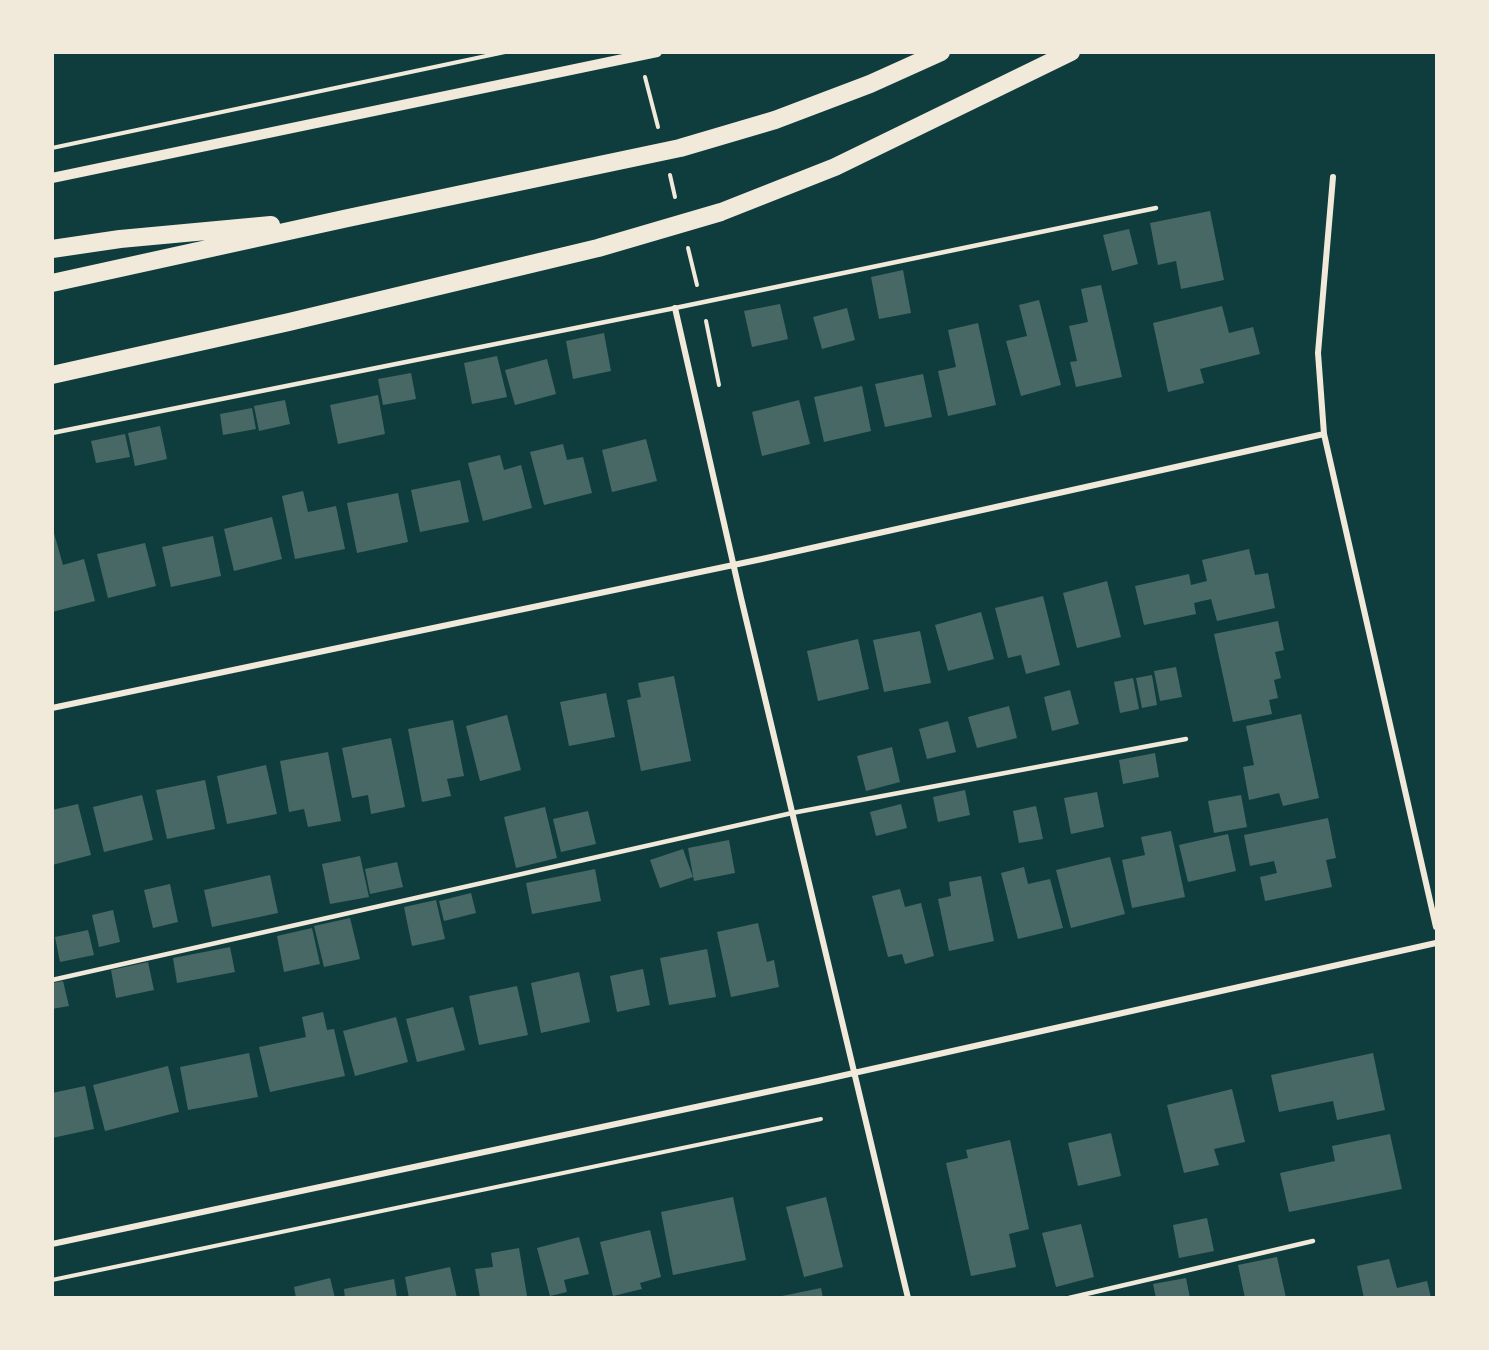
<!DOCTYPE html>
<style>
body{margin:0}
#map{position:relative;width:1489px;height:1350px;overflow:hidden;background:#0f3d3e;font-family:"Zilla Slab",serif}
canvas{display:block}
.frame{position:absolute;inset:0;border:54px solid #f1e9da;pointer-events:none}
</style>
<div id="map">
<canvas width="1489" height="1350"></canvas>
<div class="frame"></div>
</div>
<script>
const context = document.querySelector('canvas').getContext('2d');
context.lineJoin = 'round';
function paint(path, color) { context.fillStyle = color; context.fill(path, 'evenodd'); }
function trace(path, color, width, dash) { context.strokeStyle = color; context.lineWidth = width; context.lineCap = dash ? 'butt' : 'round'; context.setLineDash(dash || []); context.stroke(path); }
paint(new Path2D(`
 M 1210,211 L 1224,280 L 1181,289 L 1176,261 L 1158,265 L 1150,223 Z
 M 1129,229 L 1138,264 L 1112,271 L 1103,235 Z
 M 903,270 L 911,313 L 879,319 L 871,277 Z
 M 1101,285 L 1122,377 L 1076,387 L 1070,362 L 1077,361 L 1069,326 L 1088,322 L 1081,289 Z
 M 1039,300 L 1061,385 L 1021,396 L 1006,341 L 1027,336 L 1019,305 Z
 M 780,304 L 788,339 L 752,347 L 744,311 Z
 M 1222,306 L 1229,333 L 1253,327 L 1260,354 L 1200,369 L 1204,383 L 1168,392 L 1153,323 Z
 M 847,308 L 855,340 L 822,349 L 813,317 Z
 M 978,323 L 996,405 L 948,416 L 938,371 L 956,367 L 948,330 Z
 M 604,333 L 611,371 L 573,379 L 566,341 Z
 M 497,356 L 507,397 L 472,404 L 464,363 Z
 M 547,359 L 556,394 L 515,405 L 505,370 Z
 M 411,373 L 416,399 L 383,405 L 378,379 Z
 M 923,374 L 932,417 L 885,427 L 875,384 Z
 M 862,386 L 871,431 L 824,442 L 814,397 Z
 M 378,395 L 385,434 L 338,444 L 330,405 Z
 M 285,400 L 290,424 L 259,431 L 254,406 Z
 M 799,400 L 810,444 L 762,456 L 752,412 Z
 M 252,408 L 256,429 L 223,435 L 220,414 Z
 M 160,426 L 167,459 L 135,466 L 128,433 Z
 M 125,434 L 130,457 L 96,463 L 91,441 Z
 M 646,439 L 657,481 L 612,492 L 602,450 Z
 M 563,444 L 567,460 L 583,457 L 592,493 L 544,505 L 530,452 Z
 M 500,455 L 504,470 L 521,465 L 532,508 L 483,521 L 468,463 Z
 M 460,480 L 469,522 L 420,532 L 411,490 Z
 M 303,491 L 308,512 L 336,506 L 345,549 L 295,559 L 282,496 Z
 M 398,493 L 408,542 L 357,553 L 347,503 Z
 M 272,517 L 282,559 L 234,571 L 224,529 Z
 M 52,533 L 54,533 L 63,565 L 84,559 L 95,601 L 52,612 Z
 M 213,536 L 221,576 L 171,587 L 162,547 Z
 M 145,543 L 156,586 L 108,598 L 97,554 Z
 M 1249,549 L 1255,575 L 1268,573 L 1275,608 L 1217,621 L 1211,599 L 1194,603 L 1196,614 L 1144,625 L 1135,586 L 1189,574 L 1191,585 L 1207,581 L 1202,560 Z
 M 1107,581 L 1121,637 L 1077,648 L 1063,593 Z
 M 1043,596 L 1060,665 L 1026,674 L 1021,655 L 1008,658 L 995,608 Z
 M 981,612 L 994,659 L 948,671 L 935,625 Z
 M 1278,621 L 1284,650 L 1275,652 L 1281,678 L 1274,680 L 1278,698 L 1269,700 L 1272,714 L 1233,722 L 1214,634 Z
 M 920,631 L 931,683 L 884,692 L 873,640 Z
 M 858,639 L 869,689 L 818,701 L 807,651 Z
 M 1176,667 L 1182,697 L 1160,701 L 1154,671 Z
 M 1152,675 L 1157,705 L 1142,708 L 1136,678 Z
 M 674,676 L 691,761 L 641,771 L 627,700 L 641,697 L 638,683 Z
 M 1133,678 L 1139,709 L 1120,713 L 1114,682 Z
 M 1070,690 L 1079,724 L 1052,731 L 1044,697 Z
 M 606,693 L 615,737 L 569,746 L 560,702 Z
 M 1009,706 L 1017,738 L 977,748 L 968,717 Z
 M 1301,714 L 1319,798 L 1283,806 L 1279,793 L 1249,800 L 1243,767 L 1254,765 L 1246,726 Z
 M 507,715 L 521,770 L 480,781 L 466,726 Z
 M 453,720 L 464,776 L 447,779 L 451,796 L 422,802 L 408,729 Z
 M 948,721 L 956,752 L 927,759 L 919,729 Z
 M 391,738 L 405,807 L 371,814 L 368,795 L 352,798 L 342,748 Z
 M 892,747 L 900,782 L 866,791 L 857,756 Z
 M 328,752 L 341,821 L 308,827 L 304,809 L 289,812 L 280,761 Z
 M 1155,753 L 1159,777 L 1123,784 L 1119,760 Z
 M 266,765 L 277,814 L 227,824 L 217,776 Z
 M 205,780 L 215,829 L 167,839 L 156,790 Z
 M 965,790 L 970,815 L 938,822 L 933,797 Z
 M 1097,792 L 1104,827 L 1071,834 L 1064,798 Z
 M 142,795 L 153,840 L 104,852 L 93,807 Z
 M 1241,795 L 1247,827 L 1214,833 L 1208,801 Z
 M 78,804 L 91,855 L 52,865 L 52,810 Z
 M 901,804 L 907,828 L 876,836 L 870,812 Z
 M 1036,806 L 1043,839 L 1019,843 L 1013,811 Z
 M 545,807 L 557,858 L 516,868 L 504,817 Z
 M 588,811 L 596,844 L 561,852 L 553,819 Z
 M 1328,818 L 1336,858 L 1326,860 L 1332,887 L 1265,901 L 1260,877 L 1277,873 L 1274,861 L 1250,866 L 1244,835 Z
 M 1171,831 L 1185,897 L 1132,908 L 1122,860 L 1145,855 L 1141,837 Z
 M 1228,834 L 1236,871 L 1188,882 L 1179,845 Z
 M 729,840 L 735,873 L 694,881 L 688,848 Z
 M 683,849 L 693,877 L 660,888 L 650,860 Z
 M 360,856 L 369,897 L 330,904 L 322,864 Z
 M 1110,857 L 1125,914 L 1071,928 L 1056,870 Z
 M 397,862 L 403,887 L 370,894 L 365,869 Z
 M 1024,867 L 1028,884 L 1050,879 L 1063,928 L 1018,939 L 1001,873 Z
 M 595,869 L 601,901 L 532,914 L 526,883 Z
 M 270,875 L 278,913 L 212,927 L 204,890 Z
 M 981,876 L 994,941 L 949,951 L 938,899 L 951,896 L 949,882 Z
 M 170,884 L 178,922 L 153,928 L 144,890 Z
 M 900,889 L 905,907 L 921,903 L 934,956 L 905,964 L 902,954 L 888,957 L 872,896 Z
 M 471,893 L 476,913 L 444,921 L 439,901 Z
 M 436,900 L 445,939 L 412,946 L 404,907 Z
 M 113,910 L 120,942 L 99,947 L 92,915 Z
 M 350,918 L 360,959 L 324,967 L 314,926 Z
 M 758,923 L 767,962 L 774,960 L 779,987 L 731,997 L 717,932 Z
 M 312,928 L 320,964 L 284,972 L 277,936 Z
 M 88,930 L 94,955 L 60,962 L 55,937 Z
 M 230,947 L 235,972 L 177,983 L 173,958 Z
 M 707,949 L 716,997 L 669,1005 L 660,958 Z
 M 148,962 L 154,990 L 116,998 L 111,970 Z
 M 643,969 L 650,1005 L 617,1012 L 610,976 Z
 M 579,972 L 590,1022 L 541,1033 L 531,983 Z
 M 63,981 L 69,1006 L 52,1009 L 52,983 Z
 M 517,986 L 528,1035 L 479,1045 L 469,996 Z
 M 453,1007 L 465,1050 L 417,1062 L 406,1019 Z
 M 323,1012 L 327,1030 L 334,1029 L 345,1076 L 270,1092 L 259,1047 L 306,1037 L 302,1017 Z
 M 396,1017 L 408,1062 L 355,1076 L 343,1031 Z
 M 249,1053 L 258,1097 L 188,1110 L 180,1067 Z
 M 1373,1053 L 1385,1110 L 1337,1120 L 1333,1101 L 1279,1112 L 1271,1075 Z
 M 168,1066 L 179,1112 L 105,1131 L 93,1085 Z
 M 85,1086 L 94,1129 L 52,1138 L 52,1093 Z
 M 1232,1089 L 1245,1142 L 1214,1149 L 1219,1165 L 1184,1173 L 1167,1105 Z
 M 1111,1133 L 1121,1176 L 1078,1186 L 1068,1143 Z
 M 1390,1134 L 1402,1189 L 1289,1212 L 1280,1173 L 1335,1161 L 1332,1146 Z
 M 1010,1140 L 1029,1229 L 1009,1234 L 1016,1267 L 971,1276 L 946,1163 L 968,1158 L 966,1150 Z
 M 733,1197 L 746,1260 L 673,1275 L 661,1212 Z
 M 826,1197 L 843,1267 L 804,1277 L 786,1207 Z
 M 1207,1218 L 1214,1251 L 1179,1258 L 1173,1225 Z
 M 1081,1224 L 1094,1277 L 1056,1287 L 1042,1233 Z
 M 650,1230 L 661,1277 L 640,1283 L 642,1289 L 613,1296 L 600,1242 Z
 M 579,1237 L 589,1274 L 564,1280 L 567,1292 L 550,1296 L 537,1248 Z
 M 519,1248 L 527,1296 L 480,1298 L 475,1269 L 493,1267 L 491,1253 Z
 M 1277,1257 L 1286,1298 L 1245,1298 L 1238,1265 Z
 M 1389,1259 L 1397,1288 L 1427,1281 L 1431,1298 L 1364,1298 L 1357,1266 Z
 M 450,1267 L 457,1298 L 409,1298 L 405,1277 Z
 M 330,1278 L 335,1298 L 296,1298 L 294,1287 Z
 M 1186,1278 L 1190,1298 L 1156,1298 L 1153,1284 Z
 M 394,1279 L 397,1298 L 345,1298 L 344,1289 Z
 M 821,1288 L 823,1298 L 782,1298 L 782,1296 Z`), '#486865');
trace(new Path2D(`
 M 645,77 L 658,127
 M 52,148 L 505,52
 M 670,175 L 675,197
 M 688,248 L 697,285
 M 706,321 L 719,385
 M 52,1280 L 821,1119`), '#f1e9da', 4);
trace(new Path2D(`
 M 52,433 L 675,308 L 1156,208
 M 52,980 L 792,813 L 1186,739
 M 1069,1298 L 1313,1241`), '#f1e9da', 4.5);
trace(new Path2D(`
 M 1333,177 L 1318,353 L 1324,434 L 1436,927
 M 675,308 L 741,598 L 908,1298
 M 52,708 L 762,559 L 1324,434
 M 52,1244 L 818,1081 L 1436,943`), '#f1e9da', 6);
trace(new Path2D(`
 M 52,178 L 657,52`), '#f1e9da', 10);
trace(new Path2D(`
 M 52,249 L 120,239 L 271,225
 M 52,283 L 348,218 L 680,148 L 775,120 L 870,84 L 941,52
 M 52,375 L 289,322 L 598,248 L 721,212 L 835,167 L 1071,52`), '#f1e9da', 18);
</script>
